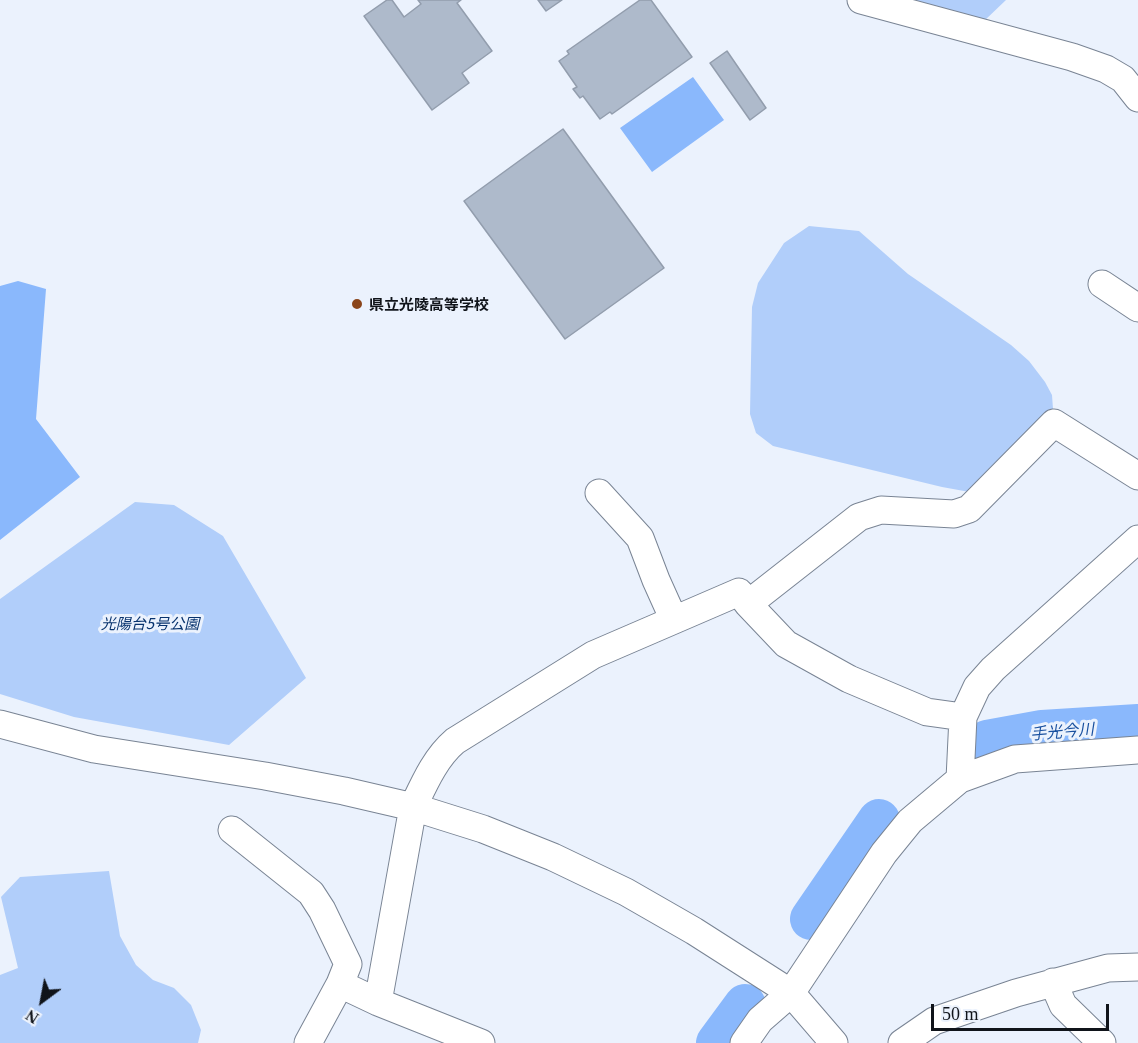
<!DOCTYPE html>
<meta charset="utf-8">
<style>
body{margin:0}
#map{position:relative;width:1138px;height:1043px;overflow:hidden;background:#ebf2fd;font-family:Georgia,serif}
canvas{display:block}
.north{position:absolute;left:12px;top:971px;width:60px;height:60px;-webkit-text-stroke:4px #ebf2fd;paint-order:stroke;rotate:212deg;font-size:16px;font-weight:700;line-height:24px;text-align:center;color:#10141a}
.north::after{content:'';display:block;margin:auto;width:21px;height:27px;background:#10141a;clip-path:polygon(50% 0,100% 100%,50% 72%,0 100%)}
.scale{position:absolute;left:931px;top:1004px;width:178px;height:27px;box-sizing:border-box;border:3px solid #10141a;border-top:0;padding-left:8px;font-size:18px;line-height:21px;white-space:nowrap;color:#10141a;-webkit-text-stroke:4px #ebf2fd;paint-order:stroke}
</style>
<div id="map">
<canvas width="1138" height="1043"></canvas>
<div class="north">N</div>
<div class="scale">50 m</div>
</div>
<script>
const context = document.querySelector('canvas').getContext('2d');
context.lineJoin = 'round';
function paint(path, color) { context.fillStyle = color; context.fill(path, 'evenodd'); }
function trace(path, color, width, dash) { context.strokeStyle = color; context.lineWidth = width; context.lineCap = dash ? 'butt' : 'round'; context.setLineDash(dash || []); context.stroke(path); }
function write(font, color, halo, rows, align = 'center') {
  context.font = font + ' Georgia,"Noto Sans JP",serif'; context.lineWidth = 6; context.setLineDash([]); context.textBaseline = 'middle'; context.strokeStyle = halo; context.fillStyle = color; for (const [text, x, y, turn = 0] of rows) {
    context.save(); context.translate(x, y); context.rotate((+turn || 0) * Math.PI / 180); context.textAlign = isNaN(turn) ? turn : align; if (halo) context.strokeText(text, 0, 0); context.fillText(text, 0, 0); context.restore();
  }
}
paint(new Path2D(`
 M 912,0 L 1006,0 L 983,22 Z
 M 809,226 L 859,231 L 908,274 L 1011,345 L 1029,361 L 1045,382 L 1052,395 L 1053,409 L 1038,435 L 986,495 L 942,487 L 773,446 L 756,433 L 750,414 L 752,307 L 758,283 L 784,243 Z
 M 135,502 L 174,505 L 223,536 L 306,678 L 229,745 L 74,717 L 0,694 L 0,599 Z
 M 109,871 L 120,936 L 136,965 L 153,980 L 174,988 L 191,1005 L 201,1030 L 198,1043 L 0,1043 L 0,975 L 18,968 L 1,897 L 20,877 Z`), '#b1cefa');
paint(new Path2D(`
 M 693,77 L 724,120 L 652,172 L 620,128 Z
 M 18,281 L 46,289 L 36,419 L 80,477 L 0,540 L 0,286 Z`), '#8ab8fc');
trace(new Path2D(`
 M 987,741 L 1042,731 L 1138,725
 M 811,919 L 879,820
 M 717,1043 L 745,1005`), '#8ab8fc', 42);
const building = new Path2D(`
 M 387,0 L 392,0 L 404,17 L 421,4 L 418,0 L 461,0 L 457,3 L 492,51 L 462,73 L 469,83 L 432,110 L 364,16 Z
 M 538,0 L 562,0 L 546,11 Z
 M 640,0 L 651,0 L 692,57 L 612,114 L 610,112 L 600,119 L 583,96 L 580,98 L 573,89 L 577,87 L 559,61 L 569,54 L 567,51 Z
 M 727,51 L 766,108 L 750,120 L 710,63 Z
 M 563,129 L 664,268 L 565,339 L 464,201 Z`);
paint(building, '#aebacb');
trace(building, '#929dad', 1.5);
const minor = new Path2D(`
 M 861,0 L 1072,57 L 1106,69 L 1123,79 L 1138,98
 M 1102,284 L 1138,308
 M 599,493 L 640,538 L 656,580 L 674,620
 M 748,604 L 859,517 L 881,510 L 954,514 L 969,509 L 1054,423 L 1138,476
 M 0,724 L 94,749 L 265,776 L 344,791 L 413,807 L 483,829 L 553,857 L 626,892 L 694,931 L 791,993 L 834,1043
 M 960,779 L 963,717 L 977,687 L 993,669 L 1138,539
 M 232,830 L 311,893 L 322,910 L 348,964 L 340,984 L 308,1043
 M 1053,982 L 1063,1005 L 1102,1043
 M 340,984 L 378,1002 L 481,1043
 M 378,1002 L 413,807 C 424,784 435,758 455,741 L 593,655 L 739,592 L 748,604 L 786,644 L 849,679 L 927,712 L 963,717
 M 744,1043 L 760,1020 L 791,993 L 884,853 L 910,821 L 960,779 L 1015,759 L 1138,750
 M 902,1043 L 934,1021 L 1016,993 L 1108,968 L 1138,967`);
trace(minor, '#798494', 29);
trace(minor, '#fff', 27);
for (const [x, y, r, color] of [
 [357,304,6,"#8a451b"]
]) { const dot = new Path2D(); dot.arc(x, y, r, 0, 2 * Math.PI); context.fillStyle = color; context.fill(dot); trace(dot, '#ebf2fd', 2); }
write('bold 15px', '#10141a', '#ebf2fd', [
 ["県立光陵高等学校",369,304]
], 'left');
write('italic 15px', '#08336e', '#ebf2fd', [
 ["光陽台5号公園",150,623]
]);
write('italic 16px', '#19509f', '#ebf2fd', [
 ["手光今川",1062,731,-5]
]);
</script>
